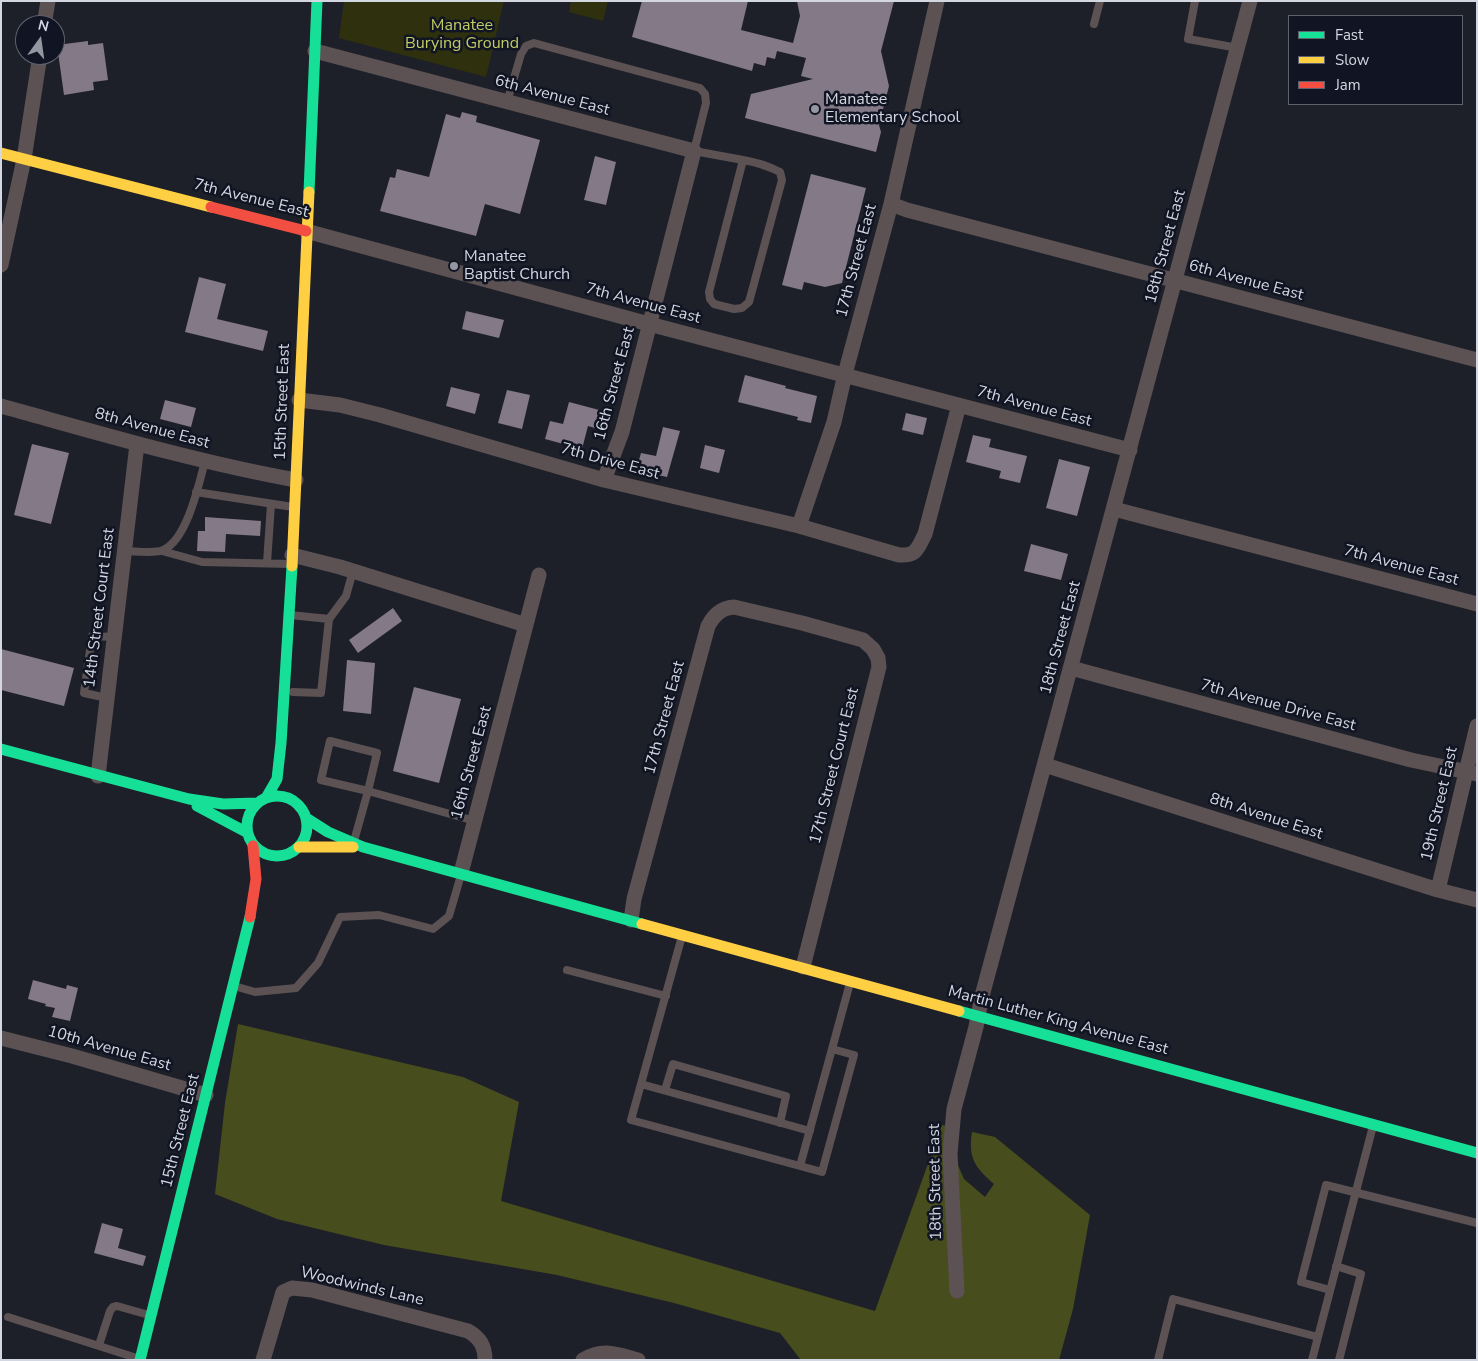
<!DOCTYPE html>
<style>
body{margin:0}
#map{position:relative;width:1478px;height:1361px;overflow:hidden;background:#1e2029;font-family:"Nunito Sans",sans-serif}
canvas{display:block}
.frame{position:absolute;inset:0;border:2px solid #d3d7e1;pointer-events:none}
.legend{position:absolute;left:1288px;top:15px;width:175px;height:90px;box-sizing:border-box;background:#101423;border:1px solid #5e626f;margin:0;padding:6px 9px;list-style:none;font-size:15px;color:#d3d7e1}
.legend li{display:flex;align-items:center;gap:10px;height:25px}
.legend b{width:25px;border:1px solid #5e626f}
.north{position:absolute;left:15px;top:15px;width:50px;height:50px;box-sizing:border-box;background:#101423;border:1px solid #5e626f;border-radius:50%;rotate:14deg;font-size:14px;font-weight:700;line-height:20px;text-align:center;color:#d3d7e1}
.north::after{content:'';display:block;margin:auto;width:18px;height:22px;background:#9497a1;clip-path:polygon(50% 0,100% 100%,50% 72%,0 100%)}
</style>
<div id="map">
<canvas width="1478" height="1361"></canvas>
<div class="frame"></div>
<ul class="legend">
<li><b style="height:6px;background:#16e098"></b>Fast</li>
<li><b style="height:6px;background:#ffcf43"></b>Slow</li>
<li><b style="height:6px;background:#f24e42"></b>Jam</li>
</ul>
<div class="north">N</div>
</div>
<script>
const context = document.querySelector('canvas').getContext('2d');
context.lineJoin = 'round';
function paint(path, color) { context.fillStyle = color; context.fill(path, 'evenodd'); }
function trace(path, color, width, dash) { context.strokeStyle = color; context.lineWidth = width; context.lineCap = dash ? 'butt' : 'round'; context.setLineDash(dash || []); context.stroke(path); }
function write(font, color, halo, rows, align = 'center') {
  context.font = font + ' "Nunito Sans",sans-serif'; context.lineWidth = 5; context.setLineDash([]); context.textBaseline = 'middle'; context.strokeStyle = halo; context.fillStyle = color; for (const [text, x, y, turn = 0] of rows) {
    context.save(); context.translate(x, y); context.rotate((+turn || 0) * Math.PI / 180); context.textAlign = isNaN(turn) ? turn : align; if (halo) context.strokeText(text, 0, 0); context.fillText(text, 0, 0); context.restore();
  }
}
paint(new Path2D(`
 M 344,1 L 504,1 L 486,77 L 339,38 Z
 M 571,1 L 608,1 L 603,21 L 569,12 Z`), '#2e300e');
paint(new Path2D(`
 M 238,1024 L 463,1077 L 519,1102 L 501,1201 L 875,1311 L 942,1125 L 957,1128 L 957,1163 L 964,1179 L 985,1197 L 994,1184 C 975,1167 968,1159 972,1132 L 995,1137 L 1090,1215 L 1073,1309 L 1059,1360 L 801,1360 L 780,1333 L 674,1303 L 557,1275 L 384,1245 L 277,1219 L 215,1194 L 225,1103 Z`), '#484d1d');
paint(new Path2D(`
 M 642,1 L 748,1 L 741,30 L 793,43 L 800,16 L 797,1 L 894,1 L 881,51 L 889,86 L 879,125 L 881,132 L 876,152 L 745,118 L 751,94 L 813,79 L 801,76 L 806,58 L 777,51 L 775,59 L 767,57 L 765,66 L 754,63 L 752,71 L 632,37 Z
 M 88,41 L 88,45 L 103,43 L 108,80 L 93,82 L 94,90 L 64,95 L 57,45 Z
 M 462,112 L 477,116 L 476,122 L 540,140 L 520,214 L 485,204 L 476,236 L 380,211 L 390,177 L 395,178 L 397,169 L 429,177 L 446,114 L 460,118 Z
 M 595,156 L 616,162 L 606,205 L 584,200 Z
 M 811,174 L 866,188 L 842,283 L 825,287 L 804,282 L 802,290 L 782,285 Z
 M 199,277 L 226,284 L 217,319 L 268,331 L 263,351 L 185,332 Z
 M 466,311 L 504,320 L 499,338 L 462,329 Z
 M 745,375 L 786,386 L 785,388 L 817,396 L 811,423 L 797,420 L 798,417 L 738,402 Z
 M 451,387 L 480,394 L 475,414 L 446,406 Z
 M 507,390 L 530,395 L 522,429 L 498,423 Z
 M 165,400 L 196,408 L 191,427 L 160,419 Z
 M 569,402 L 603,411 L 598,429 L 588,426 L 582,449 L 545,439 L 550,421 L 563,424 Z
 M 906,413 L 927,418 L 923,435 L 902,430 Z
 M 663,427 L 680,431 L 667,477 L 636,470 L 641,453 L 656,456 Z
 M 973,435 L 991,439 L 989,447 L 1027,456 L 1020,483 L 999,478 L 1001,471 L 966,462 Z
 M 32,444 L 69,453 L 51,524 L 14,515 Z
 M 705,445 L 725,450 L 719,473 L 700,468 Z
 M 1059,459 L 1090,467 L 1077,516 L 1046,508 Z
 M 205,517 L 261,521 L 260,536 L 226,534 L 225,552 L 197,551 L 198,531 L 205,531 Z
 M 1031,544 L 1068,554 L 1061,580 L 1024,571 Z
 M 393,608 L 402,621 L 358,653 L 349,640 Z
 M 1,649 L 74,668 L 64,706 L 1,690 Z
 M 347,660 L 375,663 L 371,714 L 343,711 Z
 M 414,687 L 461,699 L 439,783 L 393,771 Z
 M 33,980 L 66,989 L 67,985 L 78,988 L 70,1021 L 52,1017 L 55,1008 L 45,1006 L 46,1004 L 28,999 Z
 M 102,1223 L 123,1229 L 118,1248 L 146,1256 L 143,1266 L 94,1253 Z`), '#847986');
trace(new Path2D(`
 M 1195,1 L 1188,39 L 1238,48
 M 1094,24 L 1100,1
 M 507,102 L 521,54 L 526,46 L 534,43 L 700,88 L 705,94 L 706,103 L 694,151 L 743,160 C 756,162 768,166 780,172 L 782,180 L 749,302 L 742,308 L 734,309 L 714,304 L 710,299 L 709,292 L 743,160
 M 196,492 L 293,507
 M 124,551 C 134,551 156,554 163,550 C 187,540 199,484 205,461
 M 162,551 L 202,562 L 291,564
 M 267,563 L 271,504
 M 290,615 L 329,619
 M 293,692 L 321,693 L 329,619 L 346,596 L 353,571
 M 107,698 L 84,693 L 92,636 L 114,637
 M 330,741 L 377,753 L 368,791 L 321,780 Z
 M 354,841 L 368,791 L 475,821
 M 682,936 L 631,1120 L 800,1166 L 850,983
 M 567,970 L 666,996
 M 234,986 L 255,992 L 296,988 L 318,963 L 340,917 L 379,915 L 433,929 L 449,916 L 461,875
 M 641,1084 L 810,1131
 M 665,1090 L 673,1064 L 786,1096 L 780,1123
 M 800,1166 L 822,1172 L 854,1055 L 832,1049
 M 1336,1266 L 1361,1274 L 1339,1360
 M 1330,1290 L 1301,1282 L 1326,1185 L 1477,1223
 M 8,1317 L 140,1359
 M 99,1345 L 110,1311 L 113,1307 L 117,1306 L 149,1315
 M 1158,1360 L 1173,1299 L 1318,1337
 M 1312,1360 L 1373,1126`), '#5c5253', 8);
trace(new Path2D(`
 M 44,25 L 48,1
 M 315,51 L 694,151 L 622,432 L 604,480
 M 891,204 L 907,210 L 1477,360
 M 306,231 L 649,324 L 1130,450
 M 1,265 L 24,159 L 40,55
 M 299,400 L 340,405 L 380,415 L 604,480 L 799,526 L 899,555 C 917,556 917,549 925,534 L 959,405
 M 1,406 C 99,433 196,462 296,480
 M 1114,509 L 1477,604
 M 799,526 L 834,422 L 845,374 L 891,204 L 937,1
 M 292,555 L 340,567 L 526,625
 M 1071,668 L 1411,760 L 1477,774
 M 1045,765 L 1438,890 L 1477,900
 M 98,776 L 137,444
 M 461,873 L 539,575
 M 1438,890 L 1477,726
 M 631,920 L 634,899 L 708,626 C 714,615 721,608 734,607 L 802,623 L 863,640 L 873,649 L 878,658 L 879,667 L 803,967
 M 1,1038 L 72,1056 L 206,1095
 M 957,1291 L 950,1154 L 954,1109 L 976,1027 L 982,996 L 1250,1
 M 263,1360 L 283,1292 L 292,1288 L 312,1290 L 468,1331 C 480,1338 485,1346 485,1360
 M 583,1360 C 603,1348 616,1354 638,1360`), '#5c5253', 15);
trace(new Path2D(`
 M 309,192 L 317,1
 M 1,749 L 189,799 L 223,804 L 257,803
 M247 826a30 30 0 1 1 60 0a30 30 0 1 1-60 0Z
 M 266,798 L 277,779 L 281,743 L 292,566
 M 197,806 L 246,832
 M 306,818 L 328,832 L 363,847 L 642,924
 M 959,1011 L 1477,1153
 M 140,1360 L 250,917`), '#16e098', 11);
trace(new Path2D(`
 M 1,153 L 211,207
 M 292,566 L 309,192
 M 299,847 L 353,847
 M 642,924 L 959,1011`), '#ffcf43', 11);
trace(new Path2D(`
 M 211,207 L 306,231
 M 250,917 L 256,879 L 253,846`), '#f24e42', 11);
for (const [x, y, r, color] of [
 [815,109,5,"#9497a1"],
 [454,266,5,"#9497a1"]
]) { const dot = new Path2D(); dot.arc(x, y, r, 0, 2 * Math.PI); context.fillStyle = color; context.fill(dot); trace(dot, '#101423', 2); }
write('16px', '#c2cc64', '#101423', [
 ["Manatee",462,26],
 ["Burying Ground",462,44]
]);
write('16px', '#d3d7e1', '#101423', [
 ["6th Avenue East",552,96,15],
 ["7th Avenue East",251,199,14],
 ["18th Street East",1166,247,-75],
 ["17th Street East",857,261,-75],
 ["6th Avenue East",1246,281,15],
 ["7th Avenue East",643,304,15],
 ["16th Street East",615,384,-75],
 ["15th Street East",283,402,-88],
 ["7th Avenue East",1034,407,15],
 ["8th Avenue East",152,429,15],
 ["7th Drive East",610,462,15],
 ["7th Avenue East",1401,566,15],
 ["14th Street Court East",100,608,-83],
 ["18th Street East",1061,638,-75],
 ["7th Avenue Drive East",1278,706,15],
 ["17th Street East",665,718,-75],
 ["16th Street East",472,763,-75],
 ["17th Street Court East",835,766,-76],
 ["19th Street East",1440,804,-77],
 ["8th Avenue East",1266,817,18],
 ["Martin Luther King Avenue East",1058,1021,15],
 ["10th Avenue East",109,1049,16],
 ["15th Street East",181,1131,-76],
 ["18th Street East",936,1182,-91],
 ["Woodwinds Lane",362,1287,13]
]);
write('16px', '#d3d7e1', '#101423', [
 ["Manatee",825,100],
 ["Elementary School",825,118],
 ["Manatee",464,257],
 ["Baptist Church",464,275]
], 'left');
</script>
